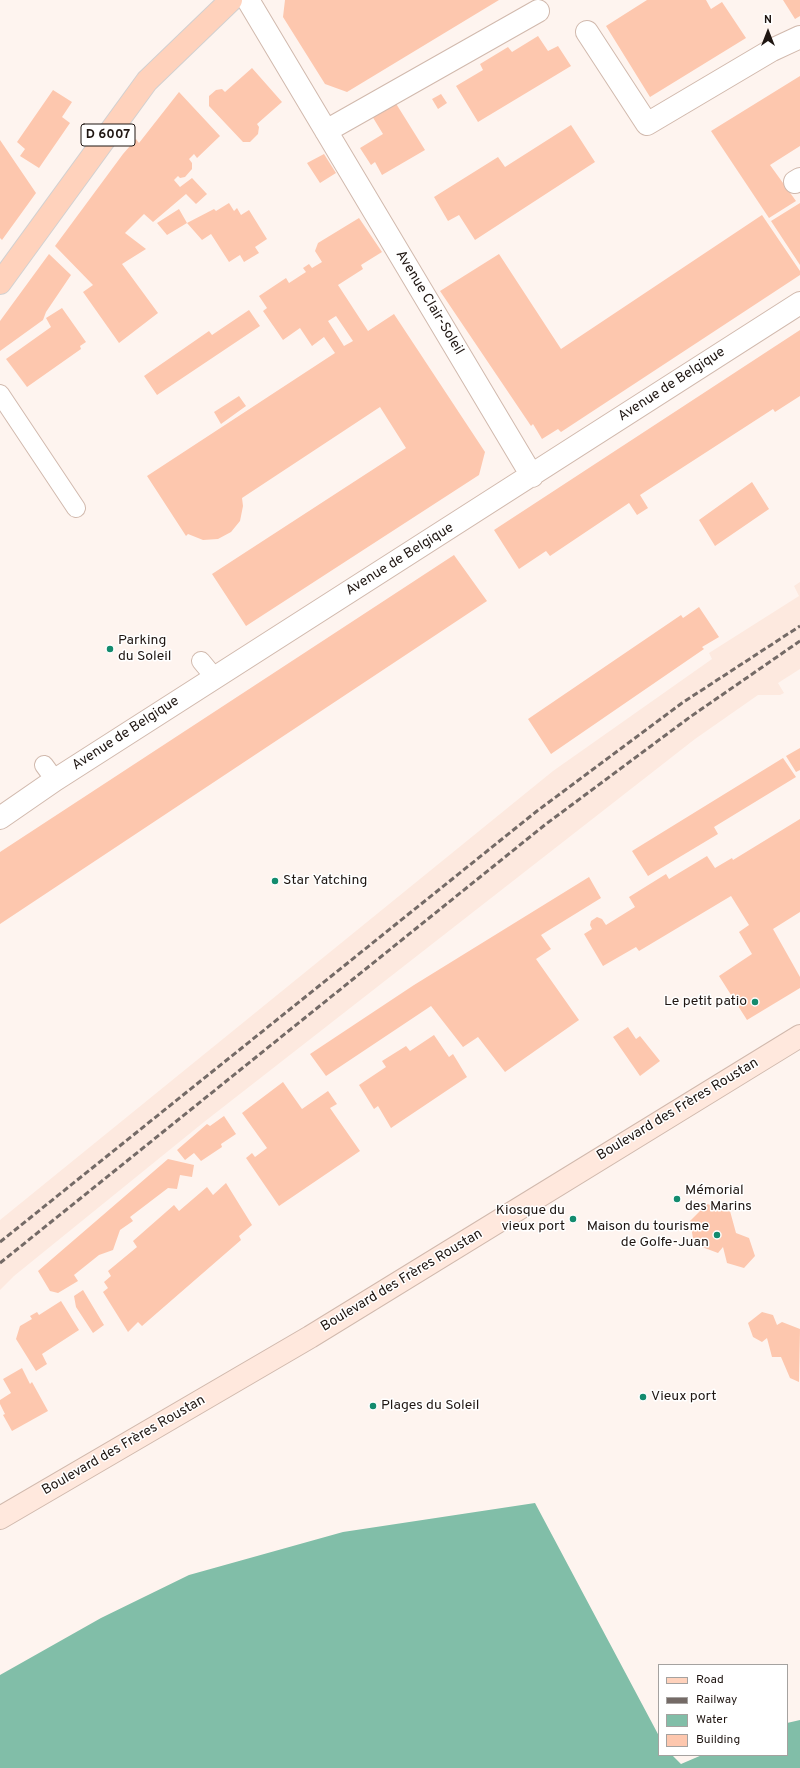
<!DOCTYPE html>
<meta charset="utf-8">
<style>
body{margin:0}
#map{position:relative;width:800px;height:1768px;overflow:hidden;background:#fef4ef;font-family:Overpass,sans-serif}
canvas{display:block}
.legend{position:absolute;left:658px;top:1664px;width:130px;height:92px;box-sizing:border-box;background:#fff;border:1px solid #a5a2a0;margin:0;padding:5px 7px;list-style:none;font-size:12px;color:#1f1612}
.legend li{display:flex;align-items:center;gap:8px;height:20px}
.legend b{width:20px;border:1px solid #a5a2a0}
.north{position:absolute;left:748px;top:12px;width:40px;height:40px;-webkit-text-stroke:3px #fff;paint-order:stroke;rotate:0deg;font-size:11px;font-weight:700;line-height:16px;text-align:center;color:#1f1612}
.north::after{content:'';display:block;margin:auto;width:14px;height:18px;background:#1f1612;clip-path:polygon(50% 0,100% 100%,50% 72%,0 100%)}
</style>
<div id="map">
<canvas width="800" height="1768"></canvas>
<ul class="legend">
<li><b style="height:5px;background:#ffd2bc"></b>Road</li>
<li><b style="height:5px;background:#746a66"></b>Railway</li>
<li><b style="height:11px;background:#81bea8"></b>Water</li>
<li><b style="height:11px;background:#fdc7ae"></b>Building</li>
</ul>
<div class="north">N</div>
</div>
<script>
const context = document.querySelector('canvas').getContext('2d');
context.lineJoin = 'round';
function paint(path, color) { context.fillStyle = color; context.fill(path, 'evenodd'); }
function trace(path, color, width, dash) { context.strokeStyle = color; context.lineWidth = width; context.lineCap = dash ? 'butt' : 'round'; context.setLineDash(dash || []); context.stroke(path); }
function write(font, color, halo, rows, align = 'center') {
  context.font = font + ' Overpass,sans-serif'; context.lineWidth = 3; context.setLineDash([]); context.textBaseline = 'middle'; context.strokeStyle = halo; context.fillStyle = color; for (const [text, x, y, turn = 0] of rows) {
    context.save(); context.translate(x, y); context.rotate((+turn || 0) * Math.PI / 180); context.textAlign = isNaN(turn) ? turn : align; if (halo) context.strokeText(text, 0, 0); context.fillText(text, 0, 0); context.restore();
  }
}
paint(new Path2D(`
 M 800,582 L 800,669 L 778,683 L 784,693 L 780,695 L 758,695 L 695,739 L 204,1122 L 14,1276 L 0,1290 L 0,1220 L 553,771 L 712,659 L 709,653 L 799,596 L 794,586 Z`), '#fde9df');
paint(new Path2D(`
 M 535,1503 L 659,1736 L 659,1755 L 672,1755 L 681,1764 L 702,1755 L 787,1755 L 787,1723 L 800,1720 L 800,1768 L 0,1768 L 0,1675 L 101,1618 L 189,1575 L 343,1532 Z`), '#81bea8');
paint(new Path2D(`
 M 285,0 L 499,0 L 347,92 L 325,84 L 283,17 Z
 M 647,0 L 706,0 L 711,9 L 722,2 L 746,38 L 650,97 L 606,26 Z
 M 783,0 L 800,0 L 800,16 L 795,19 Z
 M 538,36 L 548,51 L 558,46 L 571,66 L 478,122 L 456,86 L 483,70 L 480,64 L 508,47 L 512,52 Z
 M 252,68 L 282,102 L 257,124 L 259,127 L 258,134 L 250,142 L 243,142 L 209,106 L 209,96 L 216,90 L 222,89 L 225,92 Z
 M 800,76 L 800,146 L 770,165 L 796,201 L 769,218 L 711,131 Z
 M 53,90 L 72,102 L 62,117 L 70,123 L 39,168 L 20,156 L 25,149 L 17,142 Z
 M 179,92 L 220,136 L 197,158 L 194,154 L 189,159 L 192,163 L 192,169 L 185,177 L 180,178 L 178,176 L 174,180 L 180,187 L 192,178 L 207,194 L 196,204 L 186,194 L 153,222 L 144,214 L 125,233 L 146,249 L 122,264 L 158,313 L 119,343 L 83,292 L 93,285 L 55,246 L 123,154 L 136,139 L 139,143 Z
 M 441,94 L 447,103 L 438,109 L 432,99 Z
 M 395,102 L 425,150 L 382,175 L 375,162 L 371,165 L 360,148 L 383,134 L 372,116 Z
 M 571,125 L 595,162 L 475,240 L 459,215 L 448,221 L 434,197 L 498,157 L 505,167 Z
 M 0,140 L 36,193 L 2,240 L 0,238 Z
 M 324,154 L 336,173 L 320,183 L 307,163 Z
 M 229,203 L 234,211 L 237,208 L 241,215 L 249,210 L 267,239 L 255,247 L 259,253 L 244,262 L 240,255 L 229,262 L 211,234 L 202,240 L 187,223 L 214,209 L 216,211 Z
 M 800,203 L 800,265 L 771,221 Z
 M 179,209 L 187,223 L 167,235 L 157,223 Z
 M 762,215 L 800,271 L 800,275 L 561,432 L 558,429 L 542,439 L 533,424 L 531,426 L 440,291 L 499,254 L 561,349 Z
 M 359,218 L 382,252 L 361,265 L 363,269 L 338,285 L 368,331 L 394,314 L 485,452 L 479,475 L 246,626 L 212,574 L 406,448 L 380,407 L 242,498 L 243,506 L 240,521 L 231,532 L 218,539 L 203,540 L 188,534 L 186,536 L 147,476 L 335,353 L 324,337 L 312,346 L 300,328 L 283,340 L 263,311 L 267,308 L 259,296 L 286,278 L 289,283 L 306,272 L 303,268 L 309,264 L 312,268 L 322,262 L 315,251 L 318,243 ZM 336,316 L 353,341 L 344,346 L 328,321 Z
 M 49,254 L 71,275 L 46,312 L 43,320 L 0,351 L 0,321 Z
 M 62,308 L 86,342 L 80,346 L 81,349 L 27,387 L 6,359 L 51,327 L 46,318 Z
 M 249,310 L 260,326 L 157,395 L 144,376 L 209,331 L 212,335 Z
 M 800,330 L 800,396 L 775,412 L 773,409 L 640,495 L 648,508 L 637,515 L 629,503 L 550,556 L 546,551 L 519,569 L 494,530 Z
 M 239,396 L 246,406 L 221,424 L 214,412 Z
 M 752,482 L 769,509 L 715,546 L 699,520 Z
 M 454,555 L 487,601 L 0,924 L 0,852 Z
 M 699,607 L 719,637 L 702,647 L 704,649 L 551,754 L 528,719 L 681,615 L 683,618 Z
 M 800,748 L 800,770 L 796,772 L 786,756 Z
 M 783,758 L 796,777 L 714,827 L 718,834 L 648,876 L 632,851 Z
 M 800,819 L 800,912 L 773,929 L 800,977 L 800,988 L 747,1020 L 719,976 L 752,954 L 739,932 L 749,925 L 731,896 L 639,951 L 636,947 L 603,966 L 584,934 L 592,929 L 590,925 L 591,921 L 597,917 L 602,919 L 606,925 L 635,907 L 629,897 L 666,874 L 669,879 L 707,856 L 715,868 L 732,858 L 733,860 Z
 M 589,877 L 601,898 L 541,935 L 551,949 L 536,959 L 579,1020 L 505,1072 L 478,1037 L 463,1047 L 431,1006 L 326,1076 L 310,1054 L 414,985 Z
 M 628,1027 L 636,1039 L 640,1036 L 660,1061 L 640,1076 L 613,1037 Z
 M 434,1035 L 449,1057 L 453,1054 L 467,1077 L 391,1128 L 378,1106 L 374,1109 L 359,1085 L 386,1067 L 382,1061 L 406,1046 L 410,1051 Z
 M 283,1082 L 302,1109 L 328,1091 L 337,1104 L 330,1108 L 360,1151 L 279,1206 L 246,1158 L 252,1153 L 255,1157 L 267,1148 L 242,1113 Z
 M 224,1116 L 236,1134 L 221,1144 L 222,1147 L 201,1161 L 194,1153 L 185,1160 L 177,1150 L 207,1124 L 210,1126 Z
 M 168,1159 L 194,1165 L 192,1177 L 180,1175 L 177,1189 L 168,1188 L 130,1217 L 133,1221 L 120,1230 L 113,1250 L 99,1255 L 74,1275 L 78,1281 L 58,1293 L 50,1291 L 38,1271 Z
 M 226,1183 L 252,1225 L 239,1236 L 241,1240 L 142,1326 L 138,1322 L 128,1332 L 103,1292 L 108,1288 L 104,1282 L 111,1276 L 108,1271 L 137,1247 L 133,1241 L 174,1205 L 179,1211 L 207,1187 L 213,1195 Z
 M 707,1204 L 730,1211 L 736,1233 L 749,1238 L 755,1256 L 744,1268 L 727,1263 L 723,1247 L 718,1253 L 694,1244 L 690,1221 Z
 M 83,1290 L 104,1325 L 93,1333 L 76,1307 L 74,1296 Z
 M 61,1301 L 79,1330 L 42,1354 L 47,1364 L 36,1371 L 16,1339 L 20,1326 L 32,1319 L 30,1316 L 37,1312 L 39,1315 Z
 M 762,1312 L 773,1315 L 777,1325 L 782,1322 L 800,1329 L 799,1382 L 790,1378 L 781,1357 L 772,1357 L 767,1338 L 762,1342 L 753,1337 L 748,1323 Z
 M 22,1368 L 30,1384 L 32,1382 L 48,1411 L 12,1431 L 3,1415 L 5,1414 L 0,1404 L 0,1400 L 11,1393 L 3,1379 Z`), '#fdc7ae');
const lane = new Path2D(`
 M 0,394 L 76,508
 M 201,661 L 215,678
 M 44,765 L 55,780`);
const street = new Path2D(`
 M 248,0 L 532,476
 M 587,32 L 647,124 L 772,50 L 800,37
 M 326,131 L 538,11
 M 795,182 L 800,179
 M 0,818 L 55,780 L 800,303`);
const secondary = new Path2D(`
 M 0,1518 L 310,1337 L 800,1036`);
const primary = new Path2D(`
 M 0,283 L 147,81 L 231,0`);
trace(lane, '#d1b9ad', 20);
trace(street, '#d1b9ad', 24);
trace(secondary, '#d1b9ad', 24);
trace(primary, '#d2d0d0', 24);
trace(lane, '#fff', 18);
trace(street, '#fff', 22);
trace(secondary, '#ffe8dd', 22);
trace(primary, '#ffd2bc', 22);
trace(new Path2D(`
 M 0,1242 L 537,811 L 682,703 L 800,626
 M 0,1263 L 546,824 L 690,717 L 800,641`), '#746a66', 3, [6, 3]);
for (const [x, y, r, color] of [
 [110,649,4,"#138b6e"],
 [275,881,4,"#138b6e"],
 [755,1002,4,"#138b6e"],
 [677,1199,4,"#138b6e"],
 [573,1219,4,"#138b6e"],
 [717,1235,4,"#138b6e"],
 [643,1397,4,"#138b6e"],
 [373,1406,4,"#138b6e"]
]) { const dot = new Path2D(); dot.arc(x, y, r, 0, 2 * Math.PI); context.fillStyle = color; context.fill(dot); trace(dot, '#fff', 1.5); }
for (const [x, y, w] of [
 [108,135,54]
]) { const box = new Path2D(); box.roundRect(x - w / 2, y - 11, w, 22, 3); context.fillStyle = '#fff'; context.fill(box); trace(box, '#1f1612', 1); }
write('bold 13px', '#1f1612', null, [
 ["D 6007",108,135]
]);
write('14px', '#1f1612', '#fff', [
 ["Avenue Clair-Soleil",429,303,59],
 ["Avenue de Belgique",672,385,-33],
 ["Avenue de Belgique",400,560,-32],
 ["Avenue de Belgique",126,734,-33],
 ["Boulevard des Frères Roustan",678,1110,-31],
 ["Boulevard des Frères Roustan",402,1281,-31],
 ["Boulevard des Frères Roustan",124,1446,-30]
]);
write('14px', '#1f1612', '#fff', [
 ["Parking",118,641],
 ["du Soleil",118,657],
 ["Star Yatching",283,881],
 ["Le petit patio",747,1002,"right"],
 ["Mémorial",685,1191],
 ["des Marins",685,1207],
 ["Kiosque du",565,1211,"right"],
 ["vieux port",565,1227,"right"],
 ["Maison du tourisme",709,1227,"right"],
 ["de Golfe-Juan",709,1243,"right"],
 ["Vieux port",651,1397],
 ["Plages du Soleil",381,1406]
], 'left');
</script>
